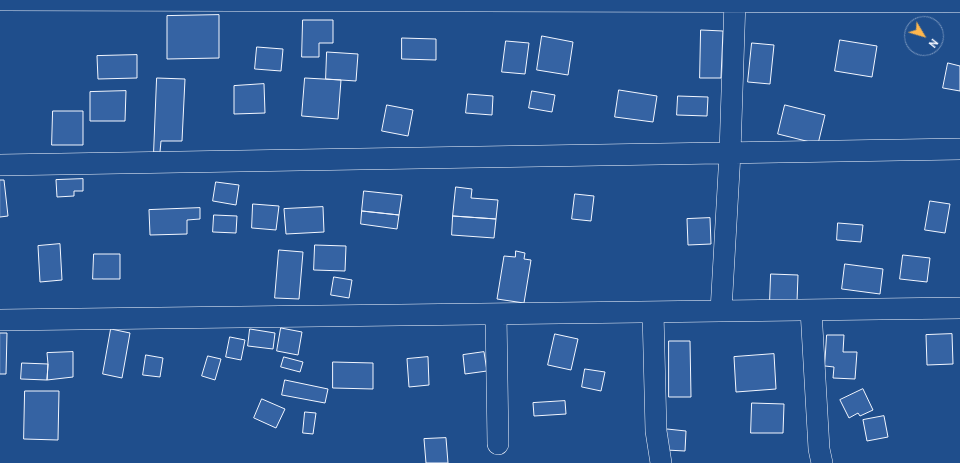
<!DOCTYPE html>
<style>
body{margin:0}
#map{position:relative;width:960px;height:463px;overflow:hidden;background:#1f4e8c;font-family:Overpass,sans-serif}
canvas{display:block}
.north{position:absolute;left:904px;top:16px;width:40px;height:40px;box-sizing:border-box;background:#1f4e8c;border:1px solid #7391ba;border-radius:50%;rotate:128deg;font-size:11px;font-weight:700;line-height:16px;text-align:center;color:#f2f6ff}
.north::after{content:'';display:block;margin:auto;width:14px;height:18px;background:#ffb74d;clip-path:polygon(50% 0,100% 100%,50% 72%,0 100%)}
</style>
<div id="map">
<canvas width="960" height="463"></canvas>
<div class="north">N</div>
</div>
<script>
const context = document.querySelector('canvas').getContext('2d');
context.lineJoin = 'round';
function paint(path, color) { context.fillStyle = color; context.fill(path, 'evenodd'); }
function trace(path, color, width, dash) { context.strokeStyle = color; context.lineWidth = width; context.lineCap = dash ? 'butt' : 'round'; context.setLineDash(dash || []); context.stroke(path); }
const building = new Path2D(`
 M 219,15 L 219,58 L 167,59 L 167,16 Z
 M 303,20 L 333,20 L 333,43 L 319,43 L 319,57 L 302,57 Z
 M 701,30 L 723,31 L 721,78 L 700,78 Z
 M 542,36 L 573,42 L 568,75 L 537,70 Z
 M 402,38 L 436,39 L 436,60 L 402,59 Z
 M 840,40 L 877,46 L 872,77 L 835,71 Z
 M 506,41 L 529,43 L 525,74 L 502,72 Z
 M 752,43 L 774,45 L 770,84 L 748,82 Z
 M 257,47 L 283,49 L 281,71 L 255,69 Z
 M 327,52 L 358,54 L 356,81 L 326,79 Z
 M 137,55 L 137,78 L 98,79 L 97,56 Z
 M 948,63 L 960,66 L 960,91 L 943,88 Z
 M 157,78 L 185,79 L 182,141 L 161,141 L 160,152 L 154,152 Z
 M 305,78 L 341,80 L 338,119 L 302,116 Z
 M 264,84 L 265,113 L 234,114 L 234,86 Z
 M 619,90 L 657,96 L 653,122 L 615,117 Z
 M 126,91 L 125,121 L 90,121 L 90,92 Z
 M 532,91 L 555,95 L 552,112 L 529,108 Z
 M 468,94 L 493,96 L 492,115 L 466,113 Z
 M 678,96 L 708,97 L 707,116 L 677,115 Z
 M 387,105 L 413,110 L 408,136 L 382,131 Z
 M 785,105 L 825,115 L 818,144 L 778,134 Z
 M 53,111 L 83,111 L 83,145 L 52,145 Z
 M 83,179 L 83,191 L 74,191 L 74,196 L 57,197 L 56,180 Z
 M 0,180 L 4,180 L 8,216 L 0,217 Z
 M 216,182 L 239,185 L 236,205 L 213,201 Z
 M 456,187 L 472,189 L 471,198 L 498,200 L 496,219 L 453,216 Z
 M 364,191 L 402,195 L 399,215 L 362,211 Z
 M 575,194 L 594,196 L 591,221 L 572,219 Z
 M 930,201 L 950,204 L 945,233 L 925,230 Z
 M 253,204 L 279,206 L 276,230 L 252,228 Z
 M 323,207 L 324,232 L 286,234 L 284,209 Z
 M 200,208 L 200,219 L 187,220 L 187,234 L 150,235 L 149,210 Z
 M 362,211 L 399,215 L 397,229 L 361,224 Z
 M 214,215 L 237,216 L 236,233 L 213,232 Z
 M 453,216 L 496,219 L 494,238 L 452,235 Z
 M 710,218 L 711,244 L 688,245 L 687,219 Z
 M 838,223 L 863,225 L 861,242 L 837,240 Z
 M 60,244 L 62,280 L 40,282 L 38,246 Z
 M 315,245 L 346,246 L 345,271 L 314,270 Z
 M 279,250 L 303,252 L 299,299 L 275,298 Z
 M 516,251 L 525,253 L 524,259 L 531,260 L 524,303 L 497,299 L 504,256 L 515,257 Z
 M 94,254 L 120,254 L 120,279 L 93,279 Z
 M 903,255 L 930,258 L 927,282 L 900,279 Z
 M 845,264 L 883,269 L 880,294 L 842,289 Z
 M 771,274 L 798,275 L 797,302 L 770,301 Z
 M 334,277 L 352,280 L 349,298 L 331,295 Z
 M 281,328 L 302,332 L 298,355 L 277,351 Z
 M 111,329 L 130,333 L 122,378 L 103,374 Z
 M 250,329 L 275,333 L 273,349 L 248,346 Z
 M 0,333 L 7,333 L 6,374 L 0,374 Z
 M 555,334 L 578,339 L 571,370 L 548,365 Z
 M 952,334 L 953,364 L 927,365 L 926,335 Z
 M 827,335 L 844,335 L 843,352 L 857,352 L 855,379 L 833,378 L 834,367 L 825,366 Z
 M 230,337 L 245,340 L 241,360 L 226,357 Z
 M 669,341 L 690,341 L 691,397 L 669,397 Z
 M 73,352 L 73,377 L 47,380 L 48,364 L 47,353 Z
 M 484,352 L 487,371 L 465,374 L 463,355 Z
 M 774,354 L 776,389 L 736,392 L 734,357 Z
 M 146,355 L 163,358 L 160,377 L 143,375 Z
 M 208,356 L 221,359 L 215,380 L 202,376 Z
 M 284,357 L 303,362 L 300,372 L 281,367 Z
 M 428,357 L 429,385 L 409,387 L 407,359 Z
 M 333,362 L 373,363 L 373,389 L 333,388 Z
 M 22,363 L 48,364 L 47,380 L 21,379 Z
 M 585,369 L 605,372 L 601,391 L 582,387 Z
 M 285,380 L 328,389 L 325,403 L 282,395 Z
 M 863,389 L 873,410 L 860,416 L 858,413 L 849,418 L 840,400 Z
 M 25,391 L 59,391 L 58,440 L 24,439 Z
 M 262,399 L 285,409 L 276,428 L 254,418 Z
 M 565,401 L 566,414 L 534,416 L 533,403 Z
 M 752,403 L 784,404 L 783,433 L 751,433 Z
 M 305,412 L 316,413 L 313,434 L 303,433 Z
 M 884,416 L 888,437 L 867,441 L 863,420 Z
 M 667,429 L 686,431 L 685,451 L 666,450 Z
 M 446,438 L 448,463 L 426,463 L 424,439 Z`);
paint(building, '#3563a3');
trace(building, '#f2f6ff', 1);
const street = new Path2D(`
 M 0,0 L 960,2
 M 0,165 L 960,149
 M 811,310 L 819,449 L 822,463
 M 721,311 L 730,153 L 735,0
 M 653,312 L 656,431 L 661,463
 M 496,314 L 498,444
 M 0,320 L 960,308`);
trace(street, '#f2f6ff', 22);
trace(street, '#1f4e8c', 21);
</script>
